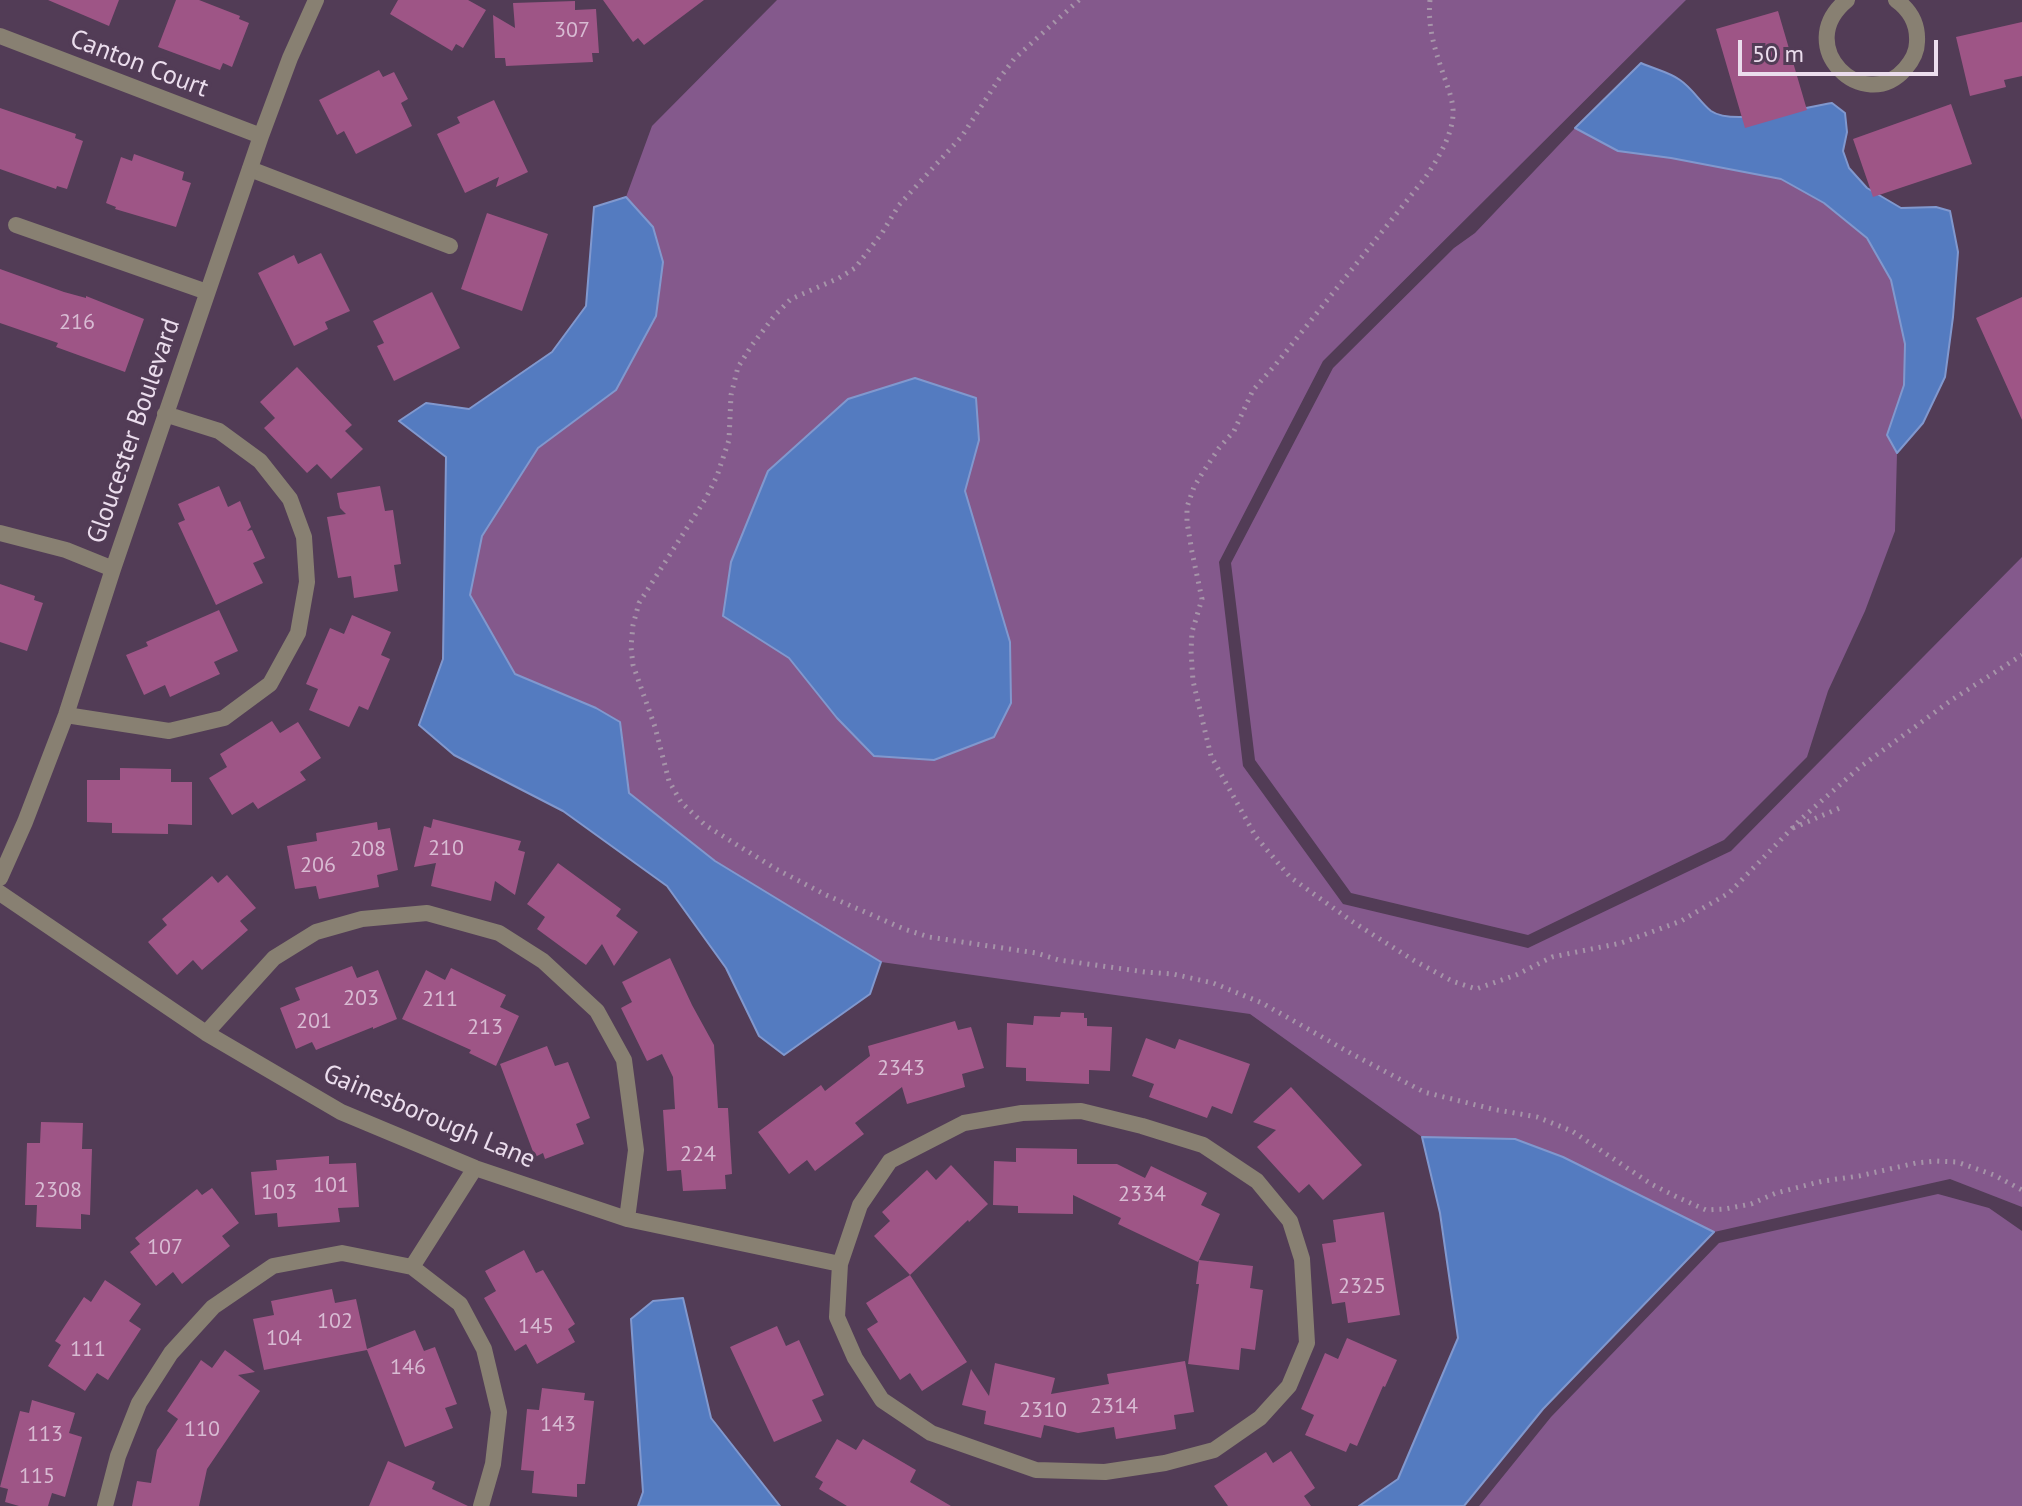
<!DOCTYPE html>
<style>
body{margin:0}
#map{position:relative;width:2022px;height:1506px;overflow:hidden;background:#523c56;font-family:"PT Sans",sans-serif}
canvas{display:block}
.scale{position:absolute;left:1738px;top:40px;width:200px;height:36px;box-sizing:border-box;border:4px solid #ebdded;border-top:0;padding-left:10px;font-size:24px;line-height:28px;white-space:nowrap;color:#ebdded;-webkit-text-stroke:6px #523c56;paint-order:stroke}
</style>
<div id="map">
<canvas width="2022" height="1506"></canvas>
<div class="scale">50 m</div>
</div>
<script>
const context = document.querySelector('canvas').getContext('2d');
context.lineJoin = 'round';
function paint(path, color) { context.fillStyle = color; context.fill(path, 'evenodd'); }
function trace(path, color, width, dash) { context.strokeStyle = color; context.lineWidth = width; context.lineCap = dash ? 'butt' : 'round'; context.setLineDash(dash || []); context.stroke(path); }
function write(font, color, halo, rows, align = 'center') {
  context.font = font + ' "PT Sans",sans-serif'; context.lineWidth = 7; context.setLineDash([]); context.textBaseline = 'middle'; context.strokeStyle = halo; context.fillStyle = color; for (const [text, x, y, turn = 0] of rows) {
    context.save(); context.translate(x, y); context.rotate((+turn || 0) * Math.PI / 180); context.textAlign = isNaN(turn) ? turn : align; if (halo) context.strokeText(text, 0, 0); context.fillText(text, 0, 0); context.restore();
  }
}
paint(new Path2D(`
 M 777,0 L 1686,0 L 1323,361 L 1219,562 L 1243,766 L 1343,904 L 1528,948 L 1731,851 L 2022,557 L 2022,1207 L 1950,1179 L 1714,1232 L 1563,1157 L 1515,1139 L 1422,1137 L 1250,1014 L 881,962 L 715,861 L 629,793 L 620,722 L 596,708 L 515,674 L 470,595 L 482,536 L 538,448 L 616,390 L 656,316 L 663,262 L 653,227 L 626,197 L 652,126 Z
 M 1575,128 L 1618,151 L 1671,158 L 1781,179 L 1824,203 L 1867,238 L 1891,280 L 1905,344 L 1904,385 L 1887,435 L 1897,453 L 1895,531 L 1865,611 L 1828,691 L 1807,757 L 1724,840 L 1528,935 L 1351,893 L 1255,760 L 1231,563 L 1333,368 L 1454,248 L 1475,233 Z
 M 1938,1194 L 1989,1208 L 2022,1231 L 2022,1506 L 1479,1506 L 1551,1417 L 1719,1243 Z`), '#84598c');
const water = new Path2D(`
 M 1641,63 C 1654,69 1669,72 1680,80 C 1692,88 1700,102 1711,111 C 1734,127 1805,107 1832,103 L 1845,113 L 1847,132 L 1843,151 L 1849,168 L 1867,188 L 1901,208 L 1936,207 L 1950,211 L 1958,252 L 1953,317 L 1945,377 L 1923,423 L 1897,453 L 1887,435 L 1904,385 L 1905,344 L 1891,280 L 1867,238 L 1824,203 L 1781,179 L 1671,158 L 1618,151 L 1575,128 Z
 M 626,197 L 653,227 L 663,262 L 656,316 L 616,390 L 538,448 L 482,536 L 470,595 L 515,674 L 596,708 L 620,722 L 629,793 L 715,861 L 881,962 L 870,994 L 784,1055 L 759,1036 L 726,968 L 667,886 L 563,811 L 454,755 L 419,725 L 443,659 L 446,457 L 399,421 L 426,403 L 469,409 L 552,352 L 586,306 L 594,207 Z
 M 915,378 L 976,398 L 979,440 L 965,491 L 1010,642 L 1011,703 L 994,737 L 934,760 L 874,756 L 837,718 L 789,658 L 723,616 L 731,562 L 768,471 L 848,399 Z
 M 1422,1137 L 1515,1139 L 1563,1157 L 1714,1232 L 1543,1409 L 1464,1506 L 1359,1506 L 1398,1479 L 1458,1338 L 1440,1213 Z
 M 683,1298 L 711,1418 L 780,1506 L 638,1506 L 643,1492 L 631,1319 L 653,1301 Z`);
paint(water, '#547bc0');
trace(water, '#8198ce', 2);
paint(new Path2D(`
 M 48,0 L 119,0 L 109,26 Z
 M 176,0 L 199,0 L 240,16 L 239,19 L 249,23 L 232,67 L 223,63 L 220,70 L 158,47 Z
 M 398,0 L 468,0 L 486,10 L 463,48 L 456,44 L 452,51 L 390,14 Z
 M 603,0 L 704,0 L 644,45 L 638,38 L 633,42 Z
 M 575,1 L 575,10 L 596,9 L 599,53 L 592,53 L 593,62 L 506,66 L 505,58 L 495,58 L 493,15 L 515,28 L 513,3 Z
 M 1778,11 L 1807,110 L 1745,128 L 1716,29 Z
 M 2022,22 L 2022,76 L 2004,80 L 2006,87 L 1970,96 L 1956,37 Z
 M 379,70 L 383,77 L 394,72 L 408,99 L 401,103 L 412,126 L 356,154 L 344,131 L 337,135 L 319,100 Z
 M 494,100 L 528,172 L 496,187 L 499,177 L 465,193 L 437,134 L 460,123 L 457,117 Z
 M 1951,104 L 1972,164 L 1873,197 L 1853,139 Z
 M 0,108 L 76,134 L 75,138 L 83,141 L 67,189 L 57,186 L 56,189 L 0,169 Z
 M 134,154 L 184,172 L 182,180 L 191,183 L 176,227 L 115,209 L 116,207 L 106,203 L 121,157 L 132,161 Z
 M 487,213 L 548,234 L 522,311 L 461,289 Z
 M 321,253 L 350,311 L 325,322 L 328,329 L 294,346 L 258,273 L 294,255 L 298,264 Z
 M 0,269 L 64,292 L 86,298 L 86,296 L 144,319 L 125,372 L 56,347 L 58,343 L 0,323 Z
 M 432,292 L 460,348 L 394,381 L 377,346 L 384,343 L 373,321 Z
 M 2022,297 L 2022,420 L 1976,318 Z
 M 297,367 L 352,425 L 345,431 L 363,449 L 331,479 L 317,464 L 307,473 L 264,428 L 275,418 L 260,402 Z
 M 219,486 L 228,507 L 240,501 L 251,527 L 247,531 L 252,530 L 265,558 L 253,563 L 263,583 L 216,605 L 178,523 L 185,520 L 178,504 Z
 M 380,486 L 385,511 L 393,510 L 401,564 L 394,565 L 398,591 L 354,598 L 351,576 L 338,578 L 327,517 L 346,514 L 340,508 L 337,493 Z
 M 0,584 L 35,596 L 34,600 L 43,603 L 27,651 L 0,642 Z
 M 219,610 L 238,651 L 214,662 L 220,674 L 170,697 L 165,685 L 144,695 L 126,655 L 148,646 L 146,642 Z
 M 352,615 L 391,632 L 381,655 L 390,659 L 368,710 L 359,706 L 349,727 L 309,710 L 318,689 L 306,684 L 330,628 L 344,634 Z
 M 272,721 L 280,733 L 298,722 L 321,758 L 300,772 L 306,780 L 258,809 L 253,802 L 232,815 L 209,778 L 227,767 L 220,754 Z
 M 120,768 L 171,769 L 171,782 L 192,782 L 192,825 L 168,824 L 168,834 L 112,833 L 112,823 L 87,822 L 87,780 L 120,780 Z
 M 433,819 L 521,841 L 518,850 L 525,852 L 515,895 L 495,881 L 491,901 L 431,886 L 436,863 L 414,867 L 424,826 L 431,828 Z
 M 377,822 L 378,830 L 390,828 L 398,870 L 377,875 L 379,887 L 319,899 L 316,886 L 295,889 L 287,846 L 317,841 L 316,833 Z
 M 558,863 L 621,909 L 616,916 L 638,932 L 614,966 L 602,944 L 586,965 L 537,929 L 545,917 L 527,904 Z
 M 227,875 L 256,908 L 240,921 L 248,930 L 202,970 L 193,960 L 177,975 L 148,942 L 167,925 L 162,919 L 212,876 L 218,883 Z
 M 670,958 L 692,1005 L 714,1045 L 718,1108 L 728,1108 L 732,1174 L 725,1175 L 726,1189 L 683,1191 L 681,1170 L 667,1171 L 663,1110 L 675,1109 L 673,1077 L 662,1054 L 647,1061 L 621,1008 L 632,1002 L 622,982 Z
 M 352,966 L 357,978 L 378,970 L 397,1019 L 373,1029 L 373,1027 L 316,1050 L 312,1042 L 296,1049 L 280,1008 L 300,1000 L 295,988 Z
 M 451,968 L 506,995 L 500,1007 L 519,1016 L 496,1066 L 469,1053 L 471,1050 L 402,1019 L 426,970 L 445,980 Z
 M 1061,1012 L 1084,1013 L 1084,1018 L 1087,1018 L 1087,1026 L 1112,1027 L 1110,1071 L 1089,1070 L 1089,1084 L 1026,1081 L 1026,1068 L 1006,1067 L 1007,1023 L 1033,1025 L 1034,1016 L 1060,1017 Z
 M 955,1021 L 958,1030 L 971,1027 L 984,1068 L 962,1074 L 965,1087 L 907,1104 L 902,1087 L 855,1123 L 864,1134 L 815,1171 L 807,1160 L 789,1174 L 758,1132 L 821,1085 L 825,1091 L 870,1056 L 868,1046 Z
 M 1146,1038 L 1175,1049 L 1179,1039 L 1250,1064 L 1232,1114 L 1212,1106 L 1207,1118 L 1149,1097 L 1154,1084 L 1132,1076 Z
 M 547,1046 L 555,1066 L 568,1062 L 590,1118 L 576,1124 L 584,1144 L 545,1159 L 543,1153 L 535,1157 L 500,1064 Z
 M 1291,1087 L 1362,1165 L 1323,1200 L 1309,1184 L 1299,1193 L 1257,1147 L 1276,1130 L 1253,1122 Z
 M 41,1122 L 83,1123 L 82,1149 L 92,1149 L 90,1215 L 81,1214 L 81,1229 L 36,1227 L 37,1205 L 25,1205 L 27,1143 L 40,1143 Z
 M 1016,1148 L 1077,1149 L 1077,1164 L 1117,1164 L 1145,1178 L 1151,1166 L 1207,1193 L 1201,1205 L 1220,1214 L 1198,1262 L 1118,1224 L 1121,1218 L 1073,1195 L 1073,1214 L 1018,1213 L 1018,1206 L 993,1205 L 994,1161 L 1016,1162 Z
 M 329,1156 L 329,1164 L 356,1163 L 359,1207 L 338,1208 L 340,1222 L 278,1227 L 277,1213 L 255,1215 L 251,1172 L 277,1170 L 276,1160 Z
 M 951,1165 L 988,1204 L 969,1222 L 968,1220 L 910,1275 L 874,1236 L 890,1221 L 882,1212 L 927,1170 L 936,1180 Z
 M 212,1188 L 239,1223 L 222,1236 L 230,1246 L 182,1284 L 173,1272 L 156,1286 L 130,1252 L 140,1244 L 135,1238 L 197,1189 L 202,1195 Z
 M 1384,1212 L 1400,1315 L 1348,1323 L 1345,1302 L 1332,1304 L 1322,1244 L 1336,1242 L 1333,1220 Z
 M 524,1250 L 536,1273 L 543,1270 L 575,1324 L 568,1329 L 575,1342 L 537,1364 L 526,1344 L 515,1351 L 484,1298 L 496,1291 L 485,1271 Z
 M 1199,1260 L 1253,1266 L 1250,1288 L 1263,1290 L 1255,1350 L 1241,1348 L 1239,1370 L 1188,1364 L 1199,1284 L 1196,1284 Z
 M 910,1275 L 967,1362 L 922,1391 L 910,1373 L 900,1380 L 867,1329 L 878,1322 L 866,1303 Z
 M 105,1280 L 141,1304 L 129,1321 L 141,1329 L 108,1380 L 97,1373 L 85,1391 L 48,1366 L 61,1345 L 55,1341 L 70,1318 L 84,1297 L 91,1302 Z
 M 332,1289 L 335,1303 L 356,1299 L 367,1349 L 415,1330 L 424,1351 L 435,1347 L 457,1404 L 445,1408 L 453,1428 L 405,1447 L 367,1350 L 264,1370 L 253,1319 L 274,1315 L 271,1301 Z
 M 777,1326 L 786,1346 L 799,1340 L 824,1395 L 812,1400 L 822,1421 L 774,1442 L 730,1347 Z
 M 1347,1338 L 1397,1360 L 1385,1387 L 1383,1386 L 1357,1446 L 1350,1443 L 1346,1452 L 1305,1435 L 1314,1415 L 1301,1409 L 1325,1353 L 1338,1359 Z
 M 225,1350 L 255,1372 L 238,1375 L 260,1391 L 207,1469 L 199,1506 L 132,1506 L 137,1481 L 151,1483 L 157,1450 L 178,1419 L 167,1411 L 201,1360 L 212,1368 Z
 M 1185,1361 L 1194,1412 L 1174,1415 L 1176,1429 L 1116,1439 L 1114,1427 L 1078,1433 L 1044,1425 L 1041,1438 L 984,1424 L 986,1411 L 962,1405 L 971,1369 L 989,1396 L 995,1363 L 1055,1378 L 1051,1394 L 1109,1384 L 1107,1374 Z
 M 542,1388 L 585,1393 L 584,1400 L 594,1401 L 585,1484 L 577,1484 L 577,1497 L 532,1493 L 534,1471 L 521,1470 L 527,1409 L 539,1410 Z
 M 32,1400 L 75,1413 L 69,1433 L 82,1437 L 65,1497 L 52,1493 L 48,1506 L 19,1506 L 5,1502 L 8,1489 L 0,1487 L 20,1411 L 29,1413 Z
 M 837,1439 L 856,1450 L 863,1439 L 916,1470 L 910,1482 L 951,1506 L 847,1506 L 819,1489 L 823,1482 L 815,1477 Z
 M 1291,1451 L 1315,1488 L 1304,1496 L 1311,1506 L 1228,1506 L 1214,1486 L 1266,1452 L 1273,1463 Z
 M 388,1461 L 435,1482 L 432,1489 L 468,1506 L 369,1506 Z`), '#9e5586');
trace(new Path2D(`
 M 1079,0 L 1014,59 L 999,79 L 962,136 L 899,205 L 882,233 L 855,268 L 839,278 L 791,299 L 775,315 L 752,345 L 738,367 L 731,395 L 729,440 L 717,476 L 706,498 L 639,603 L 633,625 L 631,647 L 633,665 L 655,727 L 669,781 L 681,802 L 705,825 L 776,869 L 826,895 L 904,929 L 929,937 L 1036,953 L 1059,960 L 1145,972 L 1173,974 L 1213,983 L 1262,1003 L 1352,1054 L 1424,1092 L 1492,1109 L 1537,1117 L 1572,1131 L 1651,1184 L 1677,1197 L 1706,1210 L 1725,1209 L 1751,1204 L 1776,1193 L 1823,1181 L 1859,1176 L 1916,1163 L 1936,1161 L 1957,1162 L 1994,1175 L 2022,1190
 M 1430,0 C 1427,28 1436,53 1445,79 C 1449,91 1454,103 1453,116 C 1451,138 1437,160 1425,178 L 1276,364 L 1253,390 L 1234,431 L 1219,448 L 1203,472 L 1194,487 L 1187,507 L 1187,522 L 1192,552 L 1202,599 L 1192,632 L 1191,651 L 1193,681 L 1211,756 L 1256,837 L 1290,877 L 1353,922 L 1413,960 L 1452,981 L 1476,989 L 1516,975 L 1552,957 L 1621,943 L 1646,934 L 1681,921 L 1703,908 L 1729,893 L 1801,819 L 1860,767 L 1953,699 L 2022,655
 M 1793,828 L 1842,807`), '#a694a9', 5, [2, 6]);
trace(new Path2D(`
 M 250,169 L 450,246
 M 16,225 L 207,292`), '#888072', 16);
trace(new Path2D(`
 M 1847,0 C 1791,46 1864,116 1905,69 C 1912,61 1917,52 1917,42 C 1918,24 1910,10 1896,0
 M 0,36 L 261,136
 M 0,533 L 66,550 L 113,569
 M 66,715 L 169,731 L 224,718 L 270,684 L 298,633 L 307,582 L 304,537 L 290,499 L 260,461 L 219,431 L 165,414
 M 0,878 L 25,822 L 66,715 L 113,569 L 261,136 L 290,58 L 316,0
 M 0,893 L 206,1033 L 341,1112 L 475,1168 L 627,1219 L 840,1264
 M 206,1033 L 274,958 L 316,932 L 362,919 L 427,913 L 499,933 L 543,961 L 597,1011 L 624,1060 L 636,1150 L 627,1219
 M 1081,1111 L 1142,1126 L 1203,1145 L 1257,1181 L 1290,1221 L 1302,1259 L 1307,1343 L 1289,1386 L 1260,1418 L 1214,1450 L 1165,1463 L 1105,1472 L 1036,1470 L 931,1433 L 882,1400 L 855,1358 L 837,1317 L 840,1264 L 860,1205 L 890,1161 L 964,1123 L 1022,1113 Z
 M 412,1267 L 475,1168
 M 105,1506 L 118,1456 L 139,1403 L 171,1353 L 213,1307 L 273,1266 L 342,1253 L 412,1267 L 460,1304 L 484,1349 L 499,1412 L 493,1464 L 481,1506`), '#888072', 16);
write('22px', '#d8bbd3', null, [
 ["307",572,31],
 ["216",77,323],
 ["210",446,849],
 ["208",368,850],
 ["206",318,866],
 ["203",361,999],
 ["211",440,1000],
 ["201",314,1022],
 ["213",485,1028],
 ["2343",901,1069],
 ["224",698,1155],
 ["101",331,1186],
 ["2308",58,1191],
 ["103",279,1193],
 ["2334",1142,1195],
 ["107",165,1248],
 ["2325",1362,1287],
 ["102",335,1322],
 ["145",536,1327],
 ["104",284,1339],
 ["111",88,1350],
 ["146",408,1368],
 ["2314",1114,1407],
 ["2310",1043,1411],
 ["143",558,1425],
 ["110",202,1430],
 ["113",45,1435],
 ["115",37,1477]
]);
write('26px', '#ebdded', '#523c56', [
 ["Canton Court",139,64,21],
 ["Gloucester Boulevard",134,431,-71],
 ["Gainesborough Lane",429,1117,23]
]);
</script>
